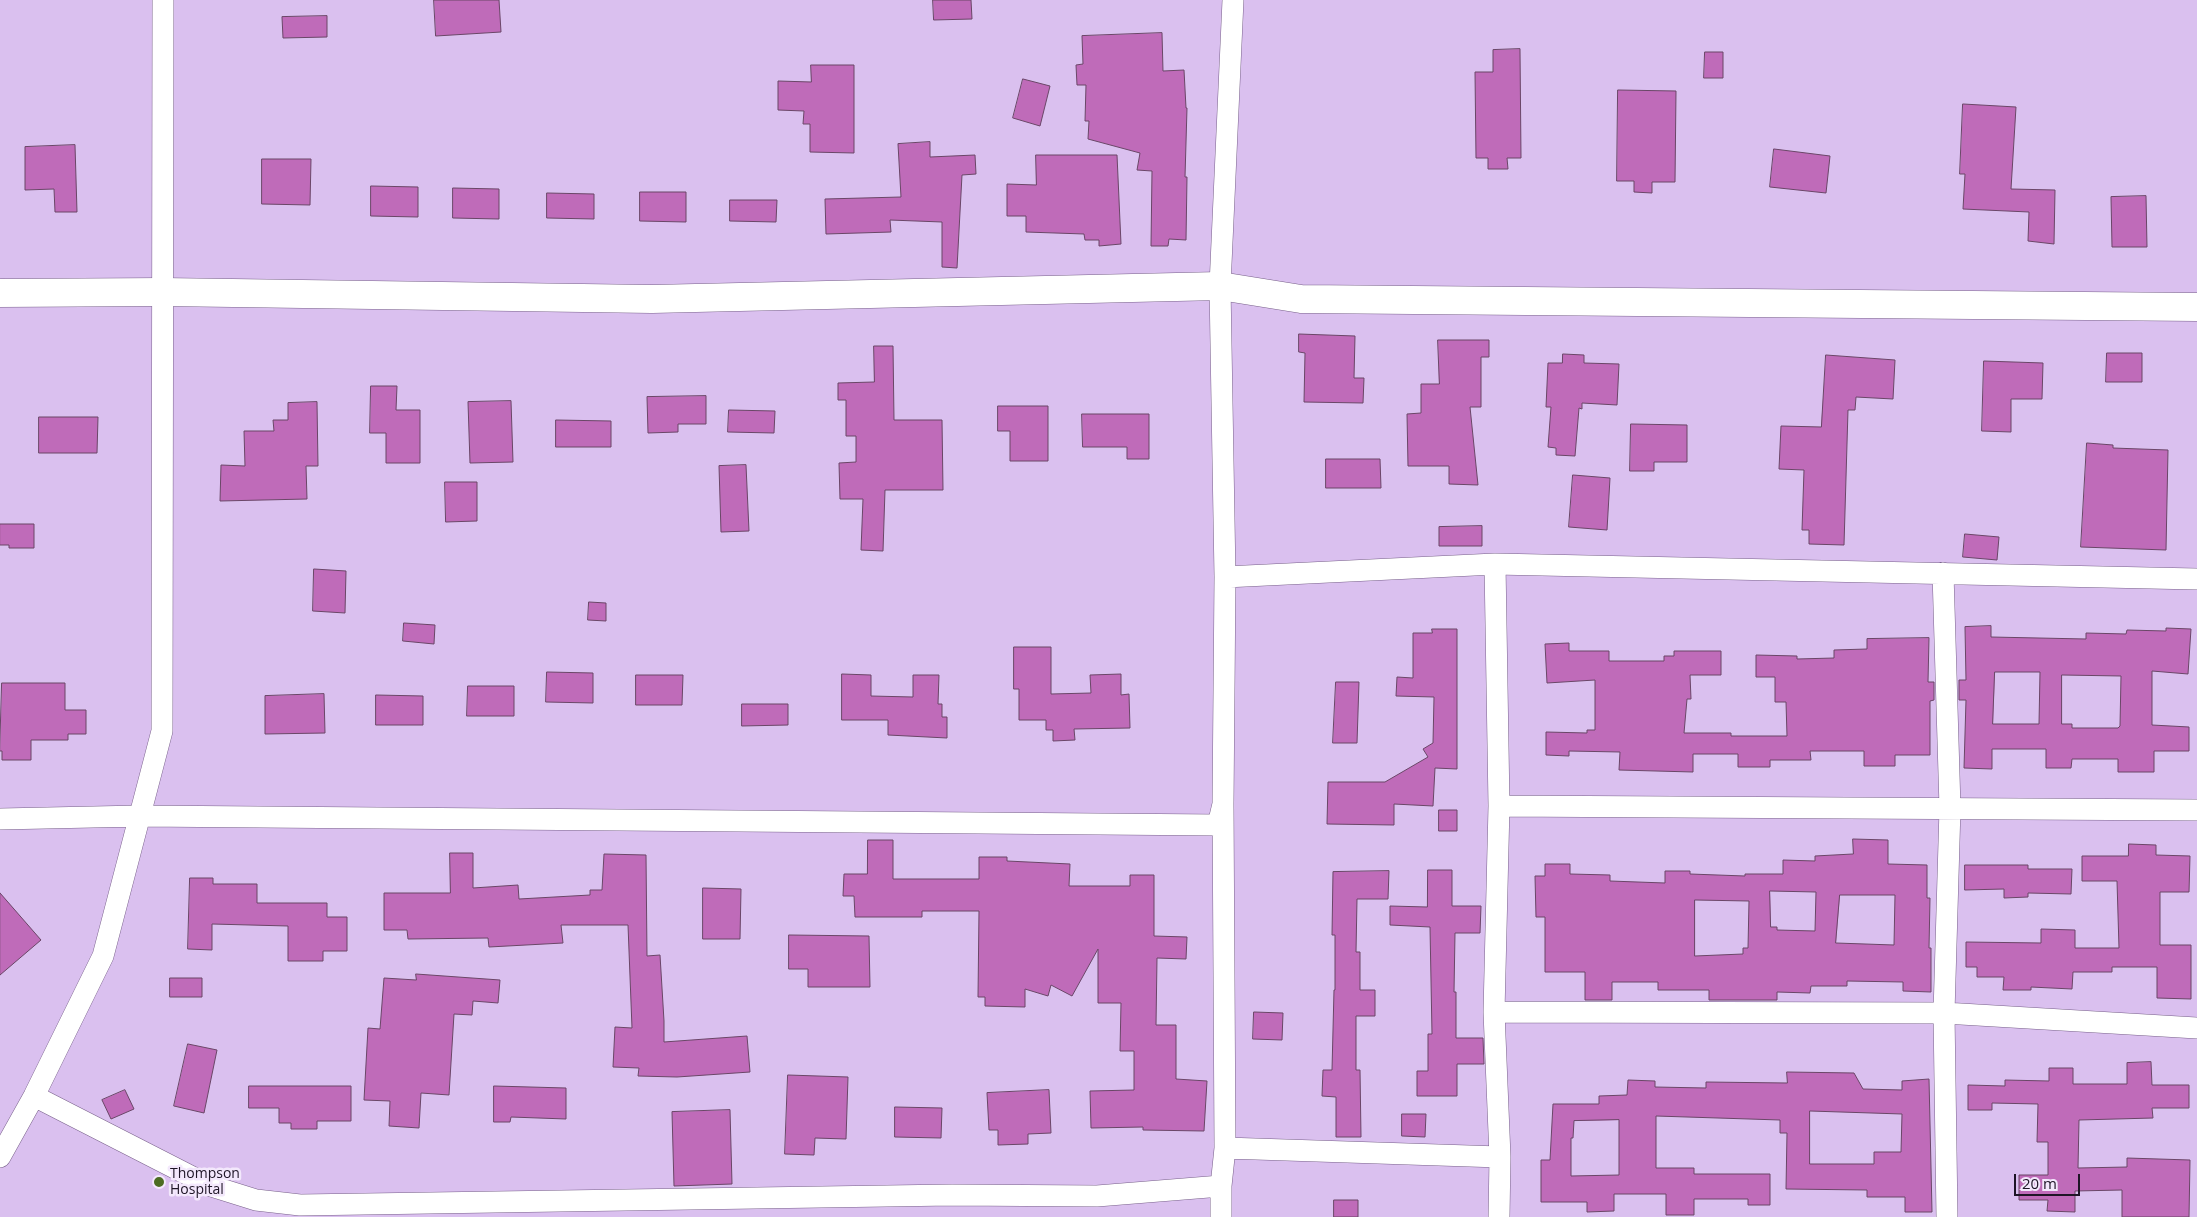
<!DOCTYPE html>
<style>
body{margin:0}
#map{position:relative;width:2197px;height:1217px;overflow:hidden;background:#dac0ef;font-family:"Open Sans",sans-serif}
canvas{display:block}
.scale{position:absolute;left:2014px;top:1174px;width:66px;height:22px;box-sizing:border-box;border:2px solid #1e1526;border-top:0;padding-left:6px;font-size:15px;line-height:18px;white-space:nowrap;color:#1e1526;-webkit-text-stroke:4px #f3e8fc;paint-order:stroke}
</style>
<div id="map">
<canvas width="2197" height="1217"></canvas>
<div class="scale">20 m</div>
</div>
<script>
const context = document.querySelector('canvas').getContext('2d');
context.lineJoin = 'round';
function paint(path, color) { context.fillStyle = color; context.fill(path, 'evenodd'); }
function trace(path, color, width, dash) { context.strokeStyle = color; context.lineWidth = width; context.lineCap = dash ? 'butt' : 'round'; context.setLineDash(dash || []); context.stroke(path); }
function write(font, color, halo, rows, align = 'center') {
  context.font = font + ' "Open Sans",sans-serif'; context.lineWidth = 5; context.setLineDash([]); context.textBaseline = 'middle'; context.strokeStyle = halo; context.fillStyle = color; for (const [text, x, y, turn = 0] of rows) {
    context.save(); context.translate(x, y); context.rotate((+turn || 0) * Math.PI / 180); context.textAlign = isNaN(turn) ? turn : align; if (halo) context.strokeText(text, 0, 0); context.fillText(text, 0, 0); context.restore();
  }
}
const building = new Path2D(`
 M 434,0 L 499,0 L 501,32 L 436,36 Z
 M 933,0 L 971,0 L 972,19 L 934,20 Z
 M 327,16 L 327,37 L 283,38 L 282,17 Z
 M 1162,33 L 1163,71 L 1184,70 L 1186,108 L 1187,108 L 1185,177 L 1187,177 L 1186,240 L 1169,239 L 1168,246 L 1151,246 L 1152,171 L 1137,170 L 1140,153 L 1088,139 L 1089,121 L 1085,121 L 1086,85 L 1077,85 L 1076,65 L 1083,64 L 1082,36 Z
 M 1520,49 L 1521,158 L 1507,158 L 1508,169 L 1488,169 L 1488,158 L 1476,158 L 1475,72 L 1493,72 L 1493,50 Z
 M 1705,52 L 1723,52 L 1723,78 L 1704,78 Z
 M 811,65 L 854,65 L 854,153 L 810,152 L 810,124 L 803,124 L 804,111 L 778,110 L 778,81 L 811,82 Z
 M 1023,79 L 1050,86 L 1040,126 L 1013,118 Z
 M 1618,90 L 1676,91 L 1675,182 L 1652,182 L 1652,193 L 1634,192 L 1634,181 L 1617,181 Z
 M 1963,104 L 2016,107 L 2011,189 L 2055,190 L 2054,244 L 2028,241 L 2029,212 L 1963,209 L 1965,174 L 1960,174 Z
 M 930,142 L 930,157 L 975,155 L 976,174 L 962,175 L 957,268 L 942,267 L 942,222 L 890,220 L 891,232 L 826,234 L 825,199 L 901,197 L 898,144 Z
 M 75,145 L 77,212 L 55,212 L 54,189 L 25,190 L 25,147 Z
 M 1774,149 L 1830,156 L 1826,193 L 1770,187 Z
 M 1036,155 L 1117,155 L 1121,244 L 1099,246 L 1099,240 L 1085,240 L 1084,234 L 1026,232 L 1026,216 L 1007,216 L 1007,184 L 1036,185 Z
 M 262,159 L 311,159 L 310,205 L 262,204 Z
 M 371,186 L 418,187 L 418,217 L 371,216 Z
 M 453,188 L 499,189 L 499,219 L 453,218 Z
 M 640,192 L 686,192 L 686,222 L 640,221 Z
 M 547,193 L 594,194 L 594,219 L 547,218 Z
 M 2146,196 L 2147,247 L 2112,247 L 2111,197 Z
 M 730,200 L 777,200 L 776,222 L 730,221 Z
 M 1299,334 L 1355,336 L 1354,378 L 1364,378 L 1363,403 L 1304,402 L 1305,353 L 1299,352 Z
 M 1438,340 L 1489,340 L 1489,357 L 1481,357 L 1481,407 L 1470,407 L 1478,485 L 1449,484 L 1449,466 L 1408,466 L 1407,414 L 1421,413 L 1421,384 L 1439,384 Z
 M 874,346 L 893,346 L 894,420 L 942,420 L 943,490 L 885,490 L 883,551 L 861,550 L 863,499 L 840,499 L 839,463 L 856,462 L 856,436 L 846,436 L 846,400 L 838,400 L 838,383 L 874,382 Z
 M 2107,353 L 2142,353 L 2142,382 L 2106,382 Z
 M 1563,354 L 1584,355 L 1584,363 L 1619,364 L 1617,405 L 1582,403 L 1582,409 L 1579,408 L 1575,456 L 1556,455 L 1556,448 L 1548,447 L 1551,407 L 1546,407 L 1548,363 L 1562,363 Z
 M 1826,355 L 1895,360 L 1893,399 L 1856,397 L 1855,410 L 1848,410 L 1844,545 L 1809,544 L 1809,530 L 1802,530 L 1804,470 L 1779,469 L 1781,426 L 1821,427 Z
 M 1984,361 L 2043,363 L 2042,399 L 2011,399 L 2011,432 L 1982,431 Z
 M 371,386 L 397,386 L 396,410 L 420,410 L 420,463 L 386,463 L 386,433 L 370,433 Z
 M 706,396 L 706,424 L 678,424 L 678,432 L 648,433 L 647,397 Z
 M 511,401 L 513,462 L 470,463 L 468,402 Z
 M 317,402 L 318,466 L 306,466 L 307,499 L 220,501 L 221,465 L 245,466 L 244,431 L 274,431 L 273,420 L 288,420 L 288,403 Z
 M 998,406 L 1048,406 L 1048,461 L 1010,461 L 1010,431 L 998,431 Z
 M 729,410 L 775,411 L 774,433 L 728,432 Z
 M 1082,414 L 1149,414 L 1149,459 L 1127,459 L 1127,447 L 1083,447 Z
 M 39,417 L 98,417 L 97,453 L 39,453 Z
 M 556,420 L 611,421 L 611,447 L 556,447 Z
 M 1631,424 L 1687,425 L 1687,462 L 1654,462 L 1654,471 L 1630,471 Z
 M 2087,443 L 2113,445 L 2113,448 L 2168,450 L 2166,550 L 2081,547 Z
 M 1326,459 L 1380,459 L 1381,488 L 1326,488 Z
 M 746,465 L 749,531 L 721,532 L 719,466 Z
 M 1573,475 L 1610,478 L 1607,530 L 1569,527 Z
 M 445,482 L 477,482 L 477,521 L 446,522 Z
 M 0,524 L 34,524 L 34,548 L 9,548 L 9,545 L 0,545 Z
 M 1482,526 L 1482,546 L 1439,546 L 1439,527 Z
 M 1965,534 L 1999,537 L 1997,560 L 1963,557 Z
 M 314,569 L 346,571 L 345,613 L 313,611 Z
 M 589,602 L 606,603 L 606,621 L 588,620 Z
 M 404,623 L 435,625 L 434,644 L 403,641 Z
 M 1991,626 L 1991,637 L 2086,639 L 2086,633 L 2126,634 L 2127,630 L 2166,631 L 2166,628 L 2191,629 L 2188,674 L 2152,671 L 2152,725 L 2189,727 L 2189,751 L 2154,751 L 2154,772 L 2118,772 L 2118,759 L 2072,759 L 2071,768 L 2046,768 L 2046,749 L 1992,749 L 1992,769 L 1964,768 L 1966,700 L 1959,700 L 1959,680 L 1966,680 L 1965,627 ZM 1995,672 L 2040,672 L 2039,724 L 1993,724 ZM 2062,675 L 2121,676 L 2120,726 L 2118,728 L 2072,728 L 2072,724 L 2062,724 Z
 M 1432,629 L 1457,629 L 1457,769 L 1435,768 L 1433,806 L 1394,804 L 1394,825 L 1327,824 L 1328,782 L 1385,782 L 1428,757 L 1423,749 L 1433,743 L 1434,697 L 1396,696 L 1397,677 L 1413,678 L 1413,633 L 1432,633 Z
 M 1929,638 L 1928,682 L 1934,682 L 1934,700 L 1930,701 L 1930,755 L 1895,755 L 1895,766 L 1864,766 L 1864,751 L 1810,751 L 1811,760 L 1770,760 L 1770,767 L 1738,767 L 1738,754 L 1693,754 L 1693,772 L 1619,770 L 1620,752 L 1569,751 L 1569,756 L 1546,755 L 1546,732 L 1587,733 L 1587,730 L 1595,730 L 1595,680 L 1547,683 L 1545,644 L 1569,643 L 1569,651 L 1609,651 L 1609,661 L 1664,661 L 1664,656 L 1674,656 L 1674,651 L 1721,651 L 1721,675 L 1690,675 L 1691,699 L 1687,699 L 1684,733 L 1731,733 L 1731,736 L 1787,736 L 1786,702 L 1775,702 L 1775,677 L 1756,677 L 1756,655 L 1797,656 L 1797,659 L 1834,658 L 1834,650 L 1867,649 L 1867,639 Z
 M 1014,647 L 1051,647 L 1051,694 L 1091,693 L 1090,675 L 1121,674 L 1121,695 L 1129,694 L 1130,728 L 1074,729 L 1075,740 L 1053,741 L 1053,730 L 1046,730 L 1046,720 L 1019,720 L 1019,689 L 1014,689 Z
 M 547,672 L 593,673 L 593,703 L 546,702 Z
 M 842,674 L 871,675 L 871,696 L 913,697 L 913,675 L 939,675 L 938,704 L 942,704 L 942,717 L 947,717 L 947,738 L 888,735 L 888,720 L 842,720 Z
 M 636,675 L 683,675 L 682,705 L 636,705 Z
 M 1336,682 L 1359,682 L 1357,743 L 1333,743 Z
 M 2,683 L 65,683 L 65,710 L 86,710 L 86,734 L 68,734 L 68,740 L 31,740 L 31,760 L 2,760 L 2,751 L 0,751 Z
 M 468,686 L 514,686 L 514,716 L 467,716 Z
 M 324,694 L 325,733 L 265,734 L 265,696 Z
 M 376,695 L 423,696 L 423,725 L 376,725 Z
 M 742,704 L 788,704 L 788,725 L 742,726 Z
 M 1439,810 L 1457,810 L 1457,831 L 1439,831 Z
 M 1853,839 L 1888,840 L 1888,864 L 1927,865 L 1927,898 L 1930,898 L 1929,948 L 1931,948 L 1931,992 L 1903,991 L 1903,982 L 1847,981 L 1847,986 L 1811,986 L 1810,993 L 1777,992 L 1777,1000 L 1709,1000 L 1709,990 L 1658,990 L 1658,982 L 1612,982 L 1612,1000 L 1585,1000 L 1585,972 L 1545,972 L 1545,917 L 1536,917 L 1535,876 L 1545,876 L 1545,864 L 1570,864 L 1570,874 L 1610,875 L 1610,881 L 1665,883 L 1665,871 L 1690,871 L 1690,874 L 1745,876 L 1745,874 L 1783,874 L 1783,860 L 1815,861 L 1815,856 L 1853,854 ZM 1770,891 L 1816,892 L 1815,931 L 1777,930 L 1777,927 L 1771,927 ZM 1840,895 L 1895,895 L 1894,945 L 1836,943 ZM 1695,900 L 1749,901 L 1748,948 L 1743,948 L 1743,954 L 1695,956 Z
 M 868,840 L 893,840 L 893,879 L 979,879 L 979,857 L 1007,857 L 1007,861 L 1070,864 L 1069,886 L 1130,886 L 1130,875 L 1154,875 L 1154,936 L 1187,937 L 1186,959 L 1157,958 L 1156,1025 L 1176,1025 L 1176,1079 L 1207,1081 L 1204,1131 L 1143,1130 L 1143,1127 L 1091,1128 L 1090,1091 L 1134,1090 L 1134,1051 L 1120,1051 L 1121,1003 L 1098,1003 L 1098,949 L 1072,996 L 1051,985 L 1048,996 L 1025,989 L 1025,1007 L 985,1006 L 985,997 L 978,997 L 979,911 L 922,911 L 922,917 L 855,917 L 854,896 L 843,896 L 844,874 L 867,874 Z
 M 2129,844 L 2156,845 L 2156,855 L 2190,856 L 2189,892 L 2160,892 L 2160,945 L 2191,945 L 2191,999 L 2157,998 L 2157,967 L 2112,967 L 2112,972 L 2073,972 L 2072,989 L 2031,987 L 2031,990 L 2003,990 L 2004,977 L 1977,977 L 1977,967 L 1966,967 L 1966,942 L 2041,943 L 2041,929 L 2075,930 L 2075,948 L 2119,948 L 2117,881 L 2082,881 L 2082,856 L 2128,856 Z
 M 450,853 L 473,853 L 473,888 L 518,885 L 519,899 L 590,895 L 590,890 L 602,890 L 604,854 L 646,855 L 647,956 L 660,955 L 664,1021 L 664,1042 L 747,1036 L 750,1072 L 677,1077 L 638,1076 L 639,1068 L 613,1067 L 615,1027 L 632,1028 L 628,925 L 561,925 L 563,943 L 489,947 L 488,938 L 408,939 L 407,930 L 384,930 L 384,893 L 450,893 Z
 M 1965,865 L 2028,865 L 2028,869 L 2072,869 L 2071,894 L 2028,893 L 2028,897 L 2004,898 L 2004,889 L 1965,890 Z
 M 1428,870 L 1452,870 L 1452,906 L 1481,906 L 1480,933 L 1455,933 L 1454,992 L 1456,992 L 1456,1038 L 1483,1038 L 1484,1064 L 1457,1064 L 1457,1096 L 1417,1096 L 1417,1071 L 1428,1071 L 1428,1034 L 1432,1034 L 1430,927 L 1390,925 L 1390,906 L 1427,907 Z
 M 1389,871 L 1388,899 L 1357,899 L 1356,952 L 1360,952 L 1360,990 L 1375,990 L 1375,1016 L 1356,1016 L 1356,1070 L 1360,1070 L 1361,1137 L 1336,1137 L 1336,1097 L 1322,1096 L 1323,1070 L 1332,1070 L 1334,990 L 1335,990 L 1335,935 L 1332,935 L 1333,872 Z
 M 190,878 L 213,878 L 213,884 L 257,884 L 257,903 L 327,903 L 327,917 L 347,917 L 347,951 L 323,951 L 323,961 L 288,961 L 288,926 L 212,924 L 212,950 L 188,949 Z
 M 703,888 L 741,889 L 740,939 L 703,939 Z
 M 0,893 L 41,940 L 0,975 Z
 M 789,935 L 869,936 L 870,987 L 808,987 L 808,969 L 789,969 Z
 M 416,974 L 500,980 L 498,1003 L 473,1001 L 472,1015 L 454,1014 L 449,1095 L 421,1093 L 419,1128 L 389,1126 L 390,1101 L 364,1100 L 368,1028 L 380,1029 L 384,978 L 416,980 Z
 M 170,978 L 202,978 L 202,997 L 170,997 Z
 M 1254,1012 L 1283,1013 L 1282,1040 L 1253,1039 Z
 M 188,1044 L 217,1050 L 204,1113 L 174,1106 Z
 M 2151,1062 L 2152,1085 L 2189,1085 L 2189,1108 L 2152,1108 L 2153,1118 L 2079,1120 L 2078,1168 L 2127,1167 L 2127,1158 L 2190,1160 L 2189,1217 L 2122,1217 L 2122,1190 L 2075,1191 L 2075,1212 L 2047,1211 L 2048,1200 L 2019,1200 L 2019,1175 L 2048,1175 L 2048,1142 L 2037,1142 L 2038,1104 L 1992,1103 L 1992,1110 L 1968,1110 L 1968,1085 L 2005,1086 L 2005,1080 L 2049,1081 L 2049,1068 L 2073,1068 L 2073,1084 L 2127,1084 L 2127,1063 Z
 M 1787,1072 L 1854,1073 L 1863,1089 L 1902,1090 L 1902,1081 L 1929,1079 L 1932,1212 L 1905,1212 L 1905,1197 L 1867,1197 L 1867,1190 L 1786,1189 L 1787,1133 L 1780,1133 L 1780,1120 L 1656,1116 L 1656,1168 L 1694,1168 L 1694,1174 L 1770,1174 L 1770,1205 L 1748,1205 L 1748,1199 L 1694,1199 L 1694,1215 L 1666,1215 L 1666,1194 L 1614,1194 L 1614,1211 L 1587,1212 L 1587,1202 L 1541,1202 L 1541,1160 L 1550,1160 L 1553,1104 L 1599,1104 L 1599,1096 L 1627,1095 L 1628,1080 L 1655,1081 L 1655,1087 L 1706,1088 L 1706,1082 L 1787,1083 ZM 1810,1111 L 1902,1114 L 1901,1152 L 1874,1152 L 1874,1164 L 1810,1164 ZM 1619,1120 L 1619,1175 L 1571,1176 L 1571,1138 L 1573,1138 L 1574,1121 Z
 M 788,1075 L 848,1077 L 846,1139 L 815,1138 L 814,1155 L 785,1154 Z
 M 249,1086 L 351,1086 L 351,1121 L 317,1121 L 317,1129 L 291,1129 L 291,1123 L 279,1123 L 279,1108 L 249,1108 Z
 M 494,1086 L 566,1088 L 566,1119 L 511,1117 L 510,1122 L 494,1122 Z
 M 125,1090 L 134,1109 L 111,1119 L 102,1100 Z
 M 1049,1090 L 1051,1133 L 1028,1134 L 1028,1144 L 998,1145 L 998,1130 L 989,1130 L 987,1093 Z
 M 895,1107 L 942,1108 L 941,1138 L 895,1137 Z
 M 730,1110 L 732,1184 L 674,1186 L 672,1112 Z
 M 1402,1114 L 1426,1114 L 1425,1137 L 1402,1136 Z
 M 1334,1200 L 1358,1200 L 1358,1217 L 1334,1217 Z`);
paint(building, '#bf6bb9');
trace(building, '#6a4667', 1);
const minor = new Path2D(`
 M 1495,564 L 1499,806 L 1494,1012 L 1500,1157 L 1499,1217
 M 1943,573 L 1950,808 L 1944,1013 L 1947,1217
 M 1225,577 L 1495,564 L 2197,579
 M 1499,806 L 2197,810
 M 0,819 L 140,816 L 1218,825 L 1223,804
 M 1494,1012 L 1944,1013 L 2197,1028
 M 34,1096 L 208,1185 L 256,1200 L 300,1205 L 952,1195 L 1097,1196 L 1221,1186
 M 1225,1148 L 1500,1157
 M 0,1157 L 34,1096 L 103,956 L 162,731 L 163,0
 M 1221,1217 L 1221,1186 L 1225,1148 L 1223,804 L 1225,577 L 1220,286 L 1233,0`);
const tertiary = new Path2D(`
 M 0,293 L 163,292 L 652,299 L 1220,286 L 1301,299 L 2197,307`);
trace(minor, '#78608a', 22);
trace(tertiary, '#78608a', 29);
trace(minor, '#fff', 21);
trace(tertiary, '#fff', 28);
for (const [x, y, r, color] of [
 [159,1182,6,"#4c6c22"]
]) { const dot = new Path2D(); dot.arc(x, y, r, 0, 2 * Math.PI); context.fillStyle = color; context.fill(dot); trace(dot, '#f3e8fc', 2); }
write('14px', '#1e1526', '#f3e8fc', [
 ["Thompson",170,1174],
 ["Hospital",170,1190]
], 'left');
</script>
